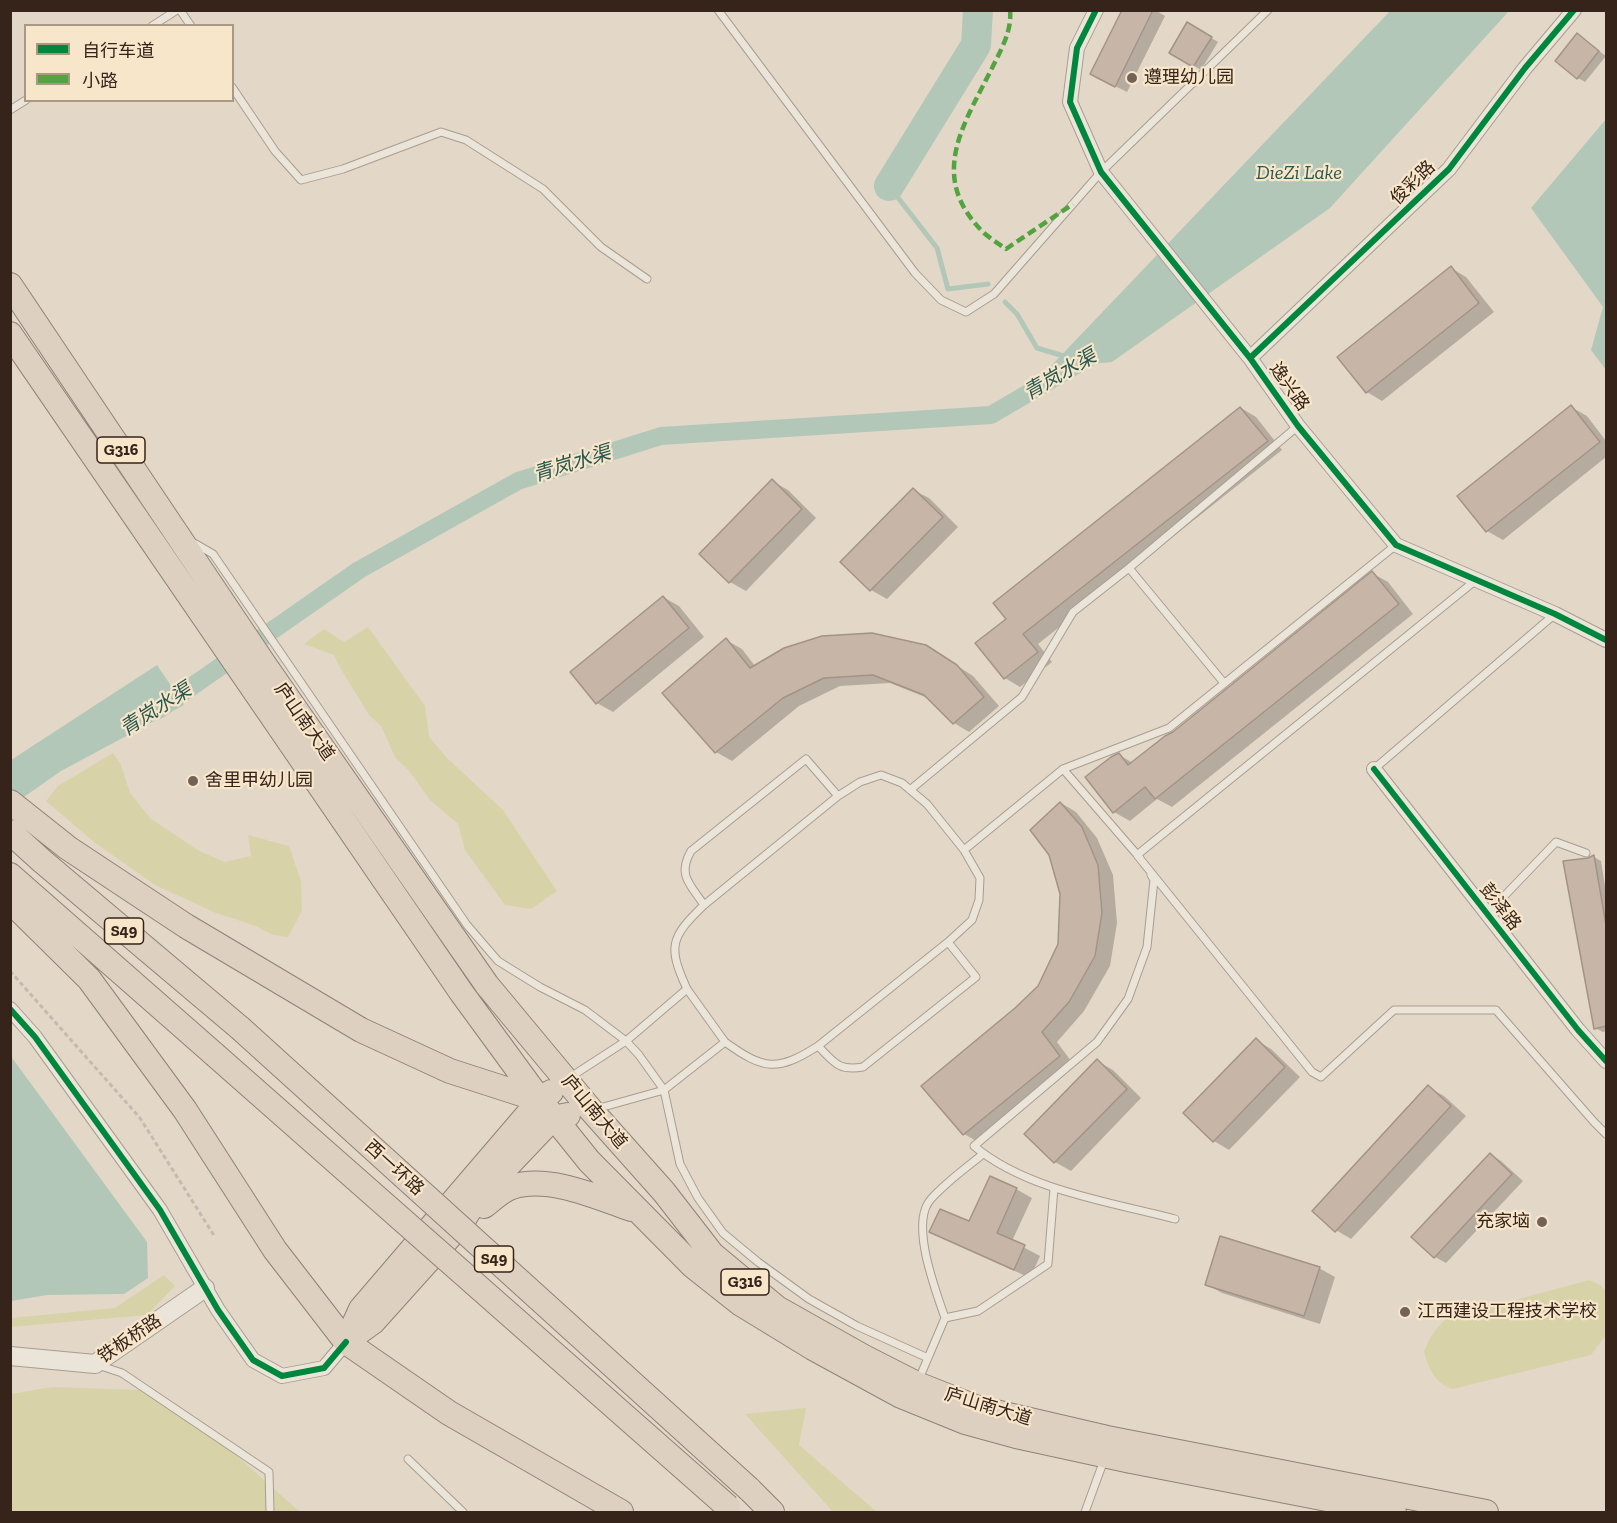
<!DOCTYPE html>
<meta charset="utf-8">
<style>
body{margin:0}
#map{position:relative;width:1617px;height:1523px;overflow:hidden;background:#e3d8c7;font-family:"Zilla Slab","Noto Sans SC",serif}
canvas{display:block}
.frame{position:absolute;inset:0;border:12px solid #36241a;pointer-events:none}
.legend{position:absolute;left:24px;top:24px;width:210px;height:78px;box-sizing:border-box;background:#f7e6ca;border:2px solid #aa9884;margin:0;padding:8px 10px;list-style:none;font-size:18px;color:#36241a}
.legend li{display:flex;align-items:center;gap:12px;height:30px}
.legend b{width:30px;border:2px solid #aa9884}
</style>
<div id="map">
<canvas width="1617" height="1523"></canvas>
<div class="frame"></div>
<ul class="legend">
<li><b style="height:8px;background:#00873e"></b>自行车道</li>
<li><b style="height:8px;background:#53a340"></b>小路</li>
</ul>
</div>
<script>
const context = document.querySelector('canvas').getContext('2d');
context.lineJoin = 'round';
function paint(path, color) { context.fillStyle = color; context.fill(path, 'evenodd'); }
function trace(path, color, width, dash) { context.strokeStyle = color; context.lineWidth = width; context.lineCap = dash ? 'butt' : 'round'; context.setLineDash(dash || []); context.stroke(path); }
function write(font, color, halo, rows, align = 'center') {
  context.font = font + ' "Zilla Slab","Noto Sans SC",serif'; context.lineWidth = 4.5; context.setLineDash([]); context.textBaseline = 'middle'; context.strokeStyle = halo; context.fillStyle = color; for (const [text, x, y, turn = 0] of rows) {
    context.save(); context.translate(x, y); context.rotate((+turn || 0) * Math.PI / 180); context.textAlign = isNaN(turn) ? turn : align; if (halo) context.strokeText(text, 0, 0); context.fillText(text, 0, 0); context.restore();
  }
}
paint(new Path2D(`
 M 368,627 L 425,706 L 429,737 L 448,759 L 503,810 L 557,891 L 531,909 L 505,905 L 465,850 L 458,824 L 430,800 L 410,772 L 395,757 L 381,726 L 369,715 L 361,702 L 339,666 L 334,655 L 304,644 L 324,629 L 344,642 Z
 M 113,753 L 120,763 L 130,793 L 151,819 L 199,851 L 225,862 L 251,856 L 248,835 L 289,846 L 301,882 L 302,911 L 288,937 L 273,935 L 256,926 L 216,913 L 155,885 L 94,842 L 46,801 L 58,786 Z
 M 164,1275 L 175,1286 L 147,1315 L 11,1327 L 11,1318 L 115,1308 Z
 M 1589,1280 L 1600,1285 L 1606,1291 L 1606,1335 L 1591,1355 L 1453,1389 C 1435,1384 1429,1369 1424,1352 C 1429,1338 1435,1329 1446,1319 Z
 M 52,1387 L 141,1390 L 194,1418 L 300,1512 L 11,1512 L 11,1394 Z
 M 806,1408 L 799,1445 L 877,1512 L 833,1512 L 745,1414 Z`), '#d7d2a8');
paint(new Path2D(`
 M 1390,11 L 1509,11 L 1330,208 L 1112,362 L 1049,368 Z
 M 1606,119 L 1606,370 L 1591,350 L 1603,307 L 1531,208 Z
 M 157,665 L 184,705 L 61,771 L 11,806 L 11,760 Z
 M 10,1055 L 147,1242 L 148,1278 L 124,1294 L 47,1295 L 11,1301 Z`), '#b3c7b9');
paint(new Path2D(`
 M 1123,10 L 1155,10 L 1165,16 L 1127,92 L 1103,80 Z
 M 1188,24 L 1218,42 L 1201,70 L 1171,52 Z
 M 1577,35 L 1606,56 L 1585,82 L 1578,78 Z
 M 1451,268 L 1466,277 L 1494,312 L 1382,401 L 1367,392 Z
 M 1571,407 L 1587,416 L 1606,441 L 1606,457 L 1503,540 L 1487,531 Z
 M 1241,408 L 1256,417 L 1282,450 L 1038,644 L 1052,662 L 1020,687 L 1005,678 L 1008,619 Z
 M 772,481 L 788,490 L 816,518 L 746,591 L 730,582 Z
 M 913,490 L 929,498 L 958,527 L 887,599 L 871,590 L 842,562 Z
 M 1372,573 L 1388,582 L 1413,614 L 1172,807 L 1157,799 L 1130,821 L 1114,812 L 1119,755 L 1133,763 L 1173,734 Z
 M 663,597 L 679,606 L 704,637 L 613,712 L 597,703 Z
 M 726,640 L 742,649 L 755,666 L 942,656 L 973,676 L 999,706 L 969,732 L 954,723 L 930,699 L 890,683 L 840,686 L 799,706 L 732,761 L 716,752 L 664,693 Z
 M 1061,803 L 1076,812 L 1097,838 L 1113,875 L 1117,923 L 1110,966 L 1084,1011 L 1057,1042 L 1074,1065 L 980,1143 L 964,1134 L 923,1086 L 1016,1009 L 1039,987 L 1060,944 Z
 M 1594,857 L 1601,861 L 1606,892 L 1606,1031 L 1603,1032 L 1595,1028 Z
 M 1256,1040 L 1271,1049 L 1300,1077 L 1229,1150 L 1214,1141 Z
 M 1097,1061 L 1113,1070 L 1141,1098 L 1071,1171 L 1055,1162 L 1026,1134 Z
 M 1428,1087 L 1444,1096 L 1466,1116 L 1351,1239 L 1336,1230 Z
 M 1490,1154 L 1501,1161 L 1523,1181 L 1446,1263 L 1435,1257 Z
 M 1016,1189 L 1032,1198 L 1012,1241 L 1040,1256 L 1030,1278 L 931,1232 L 970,1223 Z
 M 1319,1268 L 1335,1277 L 1320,1324 L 1222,1293 L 1207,1285 Z`), '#0003');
trace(new Path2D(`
 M 889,186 L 937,248 L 948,289 L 988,284
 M 1005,302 L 1017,314 L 1037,348 L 1067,357`), '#b3c7b9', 5);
trace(new Path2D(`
 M 158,710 L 359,570 L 518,481 L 661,436 L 991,415 L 1095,354`), '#b3c7b9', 18);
trace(new Path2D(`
 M 889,186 L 976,45 L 978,10`), '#b3c7b9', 30);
const building = new Path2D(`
 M 1122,10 L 1153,10 L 1115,87 L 1090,74 Z
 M 1187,22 L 1212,37 L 1193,67 L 1169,53 Z
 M 1577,33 L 1599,51 L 1577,79 L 1555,61 Z
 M 1451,266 L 1479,303 L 1366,393 L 1337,357 Z
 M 1571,405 L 1600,442 L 1486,532 L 1457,496 Z
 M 1240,407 L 1268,441 L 1023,634 L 1038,652 L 1004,679 L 975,643 L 1006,619 L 993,603 Z
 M 772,479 L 802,509 L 729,583 L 699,554 Z
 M 913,488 L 943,517 L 870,591 L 840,562 Z
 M 1372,571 L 1399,604 L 1155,799 L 1145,787 L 1113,813 L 1085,777 L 1111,757 L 1119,753 L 1128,765 L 1165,736 L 1173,732 Z
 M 663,596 L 689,628 L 596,704 L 570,672 Z
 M 872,633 L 926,645 L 957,665 L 984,697 L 953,724 L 924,695 L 873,675 L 824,678 L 783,698 L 715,753 L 662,693 L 726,638 L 750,668 L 784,648 L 822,636 Z
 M 1060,802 L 1082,827 L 1098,865 L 1102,913 L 1095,956 L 1069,1002 L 1042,1032 L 1060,1056 L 963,1135 L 921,1086 L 1015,1008 L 1038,986 L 1058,944 L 1060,894 L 1049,855 L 1030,830 Z
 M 1594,855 L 1606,925 L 1606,1026 L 1594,1029 L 1563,861 L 1588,858 Z
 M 1256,1038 L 1285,1067 L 1213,1142 L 1183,1113 Z
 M 1097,1059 L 1127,1089 L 1054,1163 L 1024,1134 Z
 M 1428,1085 L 1451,1106 L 1335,1232 L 1312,1211 Z
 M 1490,1153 L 1512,1174 L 1434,1258 L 1411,1237 Z
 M 990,1176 L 1017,1188 L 997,1233 L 1025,1245 L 1014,1270 L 929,1232 L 940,1209 L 969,1221 Z
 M 1220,1236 L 1320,1267 L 1304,1316 L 1205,1285 Z`);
paint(building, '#c7b5a8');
trace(building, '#a39387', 1.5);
const service = new Path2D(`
 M 180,10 L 191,26
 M 718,10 L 915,273 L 941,300 L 966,312 L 994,294 L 1101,172 L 1268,10
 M 152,26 L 177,10
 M 232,87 L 275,151 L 301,180 L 343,169 L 441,132 L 466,140 L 543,189 L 601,247 L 647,279
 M 10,110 L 26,100
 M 194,543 L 213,554 L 467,925 L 498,961 L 540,987 L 585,1010 L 626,1041 L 639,1055 L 664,1090 L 680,1164 L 698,1198 L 723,1233 L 758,1262 L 809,1299 L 857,1326 L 928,1358
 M 1129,568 L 1224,683
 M 1476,580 L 1137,855 L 1312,1072 L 1321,1077 L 1394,1010 L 1496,1010 L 1594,1122 L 1606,1134
 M 1063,769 L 1140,858
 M 1374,769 L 1555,614
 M 910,790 L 1022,697 L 1073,612 L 1129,568 L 1298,426
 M 964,850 L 1063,769 L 1169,728 L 1396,545
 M 1151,875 L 1154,880 L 1147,947 L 1128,999 L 1097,1042 L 974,1146 C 1026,1190 1110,1202 1175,1219
 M 704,905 C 690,884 677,875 691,851 L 806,759 L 838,796
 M 1487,914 L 1556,842 L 1586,853
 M 687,989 L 725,1042
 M 818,1046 C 835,1063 838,1071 863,1067 L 976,977 L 948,942
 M 569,1078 L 626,1041 L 687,989 C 667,946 671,937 704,905 L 838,796 L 860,782 L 881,775 L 902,783 L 927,804 L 964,850 L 980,878 L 979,900 L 972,920 L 948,942 L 818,1046 C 777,1072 764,1070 725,1042 L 664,1090 L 596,1109
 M 945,1318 C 936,1291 909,1223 931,1199 C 946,1182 966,1168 983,1154
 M 98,1365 L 122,1373 L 269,1472 L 270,1512
 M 919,1379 L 945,1318 L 978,1311 L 1048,1264 L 1054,1188
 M 408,1459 L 463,1512
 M 1085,1512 L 1104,1460`);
const minor = new Path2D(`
 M 1096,10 L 1077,48 L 1070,102 L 1101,172 L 1250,358 L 1298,426 L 1396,545 L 1555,614 L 1606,640
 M 1250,358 L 1449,169 L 1525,68 L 1574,10
 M 1374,769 L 1578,1030 L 1606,1061
 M 10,1009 L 35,1037 L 160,1210 L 218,1310 L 253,1360 L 282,1376 L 324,1368 L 346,1342`);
const tertiary = new Path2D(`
 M 10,1356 L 95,1364 L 205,1288`);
const trunk = new Path2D(`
 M 10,285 L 264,664 L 487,985 L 591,1110 L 664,1192 L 712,1254 L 777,1308 L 864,1357 L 917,1384 L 978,1408 L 1107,1438 L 1486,1512
 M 10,334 L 461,992 L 540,1100 L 589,1161 L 693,1266 L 741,1304 L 813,1348 L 901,1396 L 965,1422 L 1016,1436 L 1131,1461 L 1394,1512
 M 10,802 L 68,848 L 186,926 L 361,1030 L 450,1071 L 540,1100
 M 10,832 L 42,861 L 240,1028
 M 10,875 L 214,1054
 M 10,901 L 89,979 L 185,1110 L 275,1250 L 346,1342 L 449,1413 L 621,1512
 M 484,1206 C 492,1200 502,1190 512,1187 C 548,1175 597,1197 631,1209
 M 348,1340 L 373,1322 L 461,1224 L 476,1199 L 553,1118 L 568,1115
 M 346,1342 L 361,1309 L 540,1100 L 551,1092
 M 749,1489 L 772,1512`);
trace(service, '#a89d91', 9);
trace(minor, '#a89d91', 16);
trace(tertiary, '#a89d91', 20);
trace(trunk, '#8d8378', 26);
trace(new Path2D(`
 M 10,971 L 140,1118 L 215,1237`), '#c3bab0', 3, [4.5, 3]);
trace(service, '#ebe4d9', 7);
trace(minor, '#ebe4d9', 14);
trace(tertiary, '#ebe4d9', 18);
trace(trunk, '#ddd0c0', 24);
const trunkBridge = new Path2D(`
 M 240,1028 L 749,1489
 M 214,1054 L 728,1507`);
trace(trunkBridge, '#8d8378', 26, []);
trace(trunkBridge, '#ddd0c0', 24);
trace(new Path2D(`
 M 1010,10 C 1012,29 1003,46 995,62 C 966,122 925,175 984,233 C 991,239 999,244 1006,249 L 1073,204`), '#53a340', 4.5, [9, 4.5]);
trace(new Path2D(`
 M 1096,10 L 1077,48 L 1070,102 L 1101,172 L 1250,358 L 1298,426 L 1396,545 L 1555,614 L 1606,640
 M 1250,358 L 1449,169 L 1525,68 L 1574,10
 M 1374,769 L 1578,1030 L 1606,1061
 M 10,1009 L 35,1037 L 160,1210 L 218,1310 L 253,1360 L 282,1376 L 324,1368 L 346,1342`), '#00873e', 6);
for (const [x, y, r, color] of [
 [1132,78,6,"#736357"],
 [193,781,6,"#736357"],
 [1542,1222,6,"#736357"],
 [1405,1312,6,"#736357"]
]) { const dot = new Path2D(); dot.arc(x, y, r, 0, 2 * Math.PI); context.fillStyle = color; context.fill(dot); trace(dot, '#f7e6ca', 2); }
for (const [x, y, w] of [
 [121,450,48],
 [124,931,39],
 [494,1259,39],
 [745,1282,48]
]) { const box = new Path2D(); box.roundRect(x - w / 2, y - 13, w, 26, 4.5); context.fillStyle = '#f7e6ca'; context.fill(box); trace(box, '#36241a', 1.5); }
write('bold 16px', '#36241a', null, [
 ["G316",121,450],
 ["S49",124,931],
 ["S49",494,1259],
 ["G316",745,1282]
]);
write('18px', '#36241a', '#f7e6ca', [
 ["遵理幼儿园",1144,78],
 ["舍里甲幼儿园",205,781],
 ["充家垴",1530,1222,"right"],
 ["江西建设工程技术学校",1417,1312]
], 'left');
write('18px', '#36241a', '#f7e6ca', [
 ["俊彩路",1413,183,-44],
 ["逸兴路",1289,387,55],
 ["庐山南大道",304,722,55],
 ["彭泽路",1500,907,52],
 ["庐山南大道",594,1112,50],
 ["西一环路",394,1168,42],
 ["铁板桥路",130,1339,-34],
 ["庐山南大道",988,1407,17]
]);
write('italic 20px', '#28574f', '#f7e6ca', [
 ["DieZi Lake",1299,173],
 ["青岚水渠",1060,375,-30],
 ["青岚水渠",572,464,-17],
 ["青岚水渠",156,710,-33]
]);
</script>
